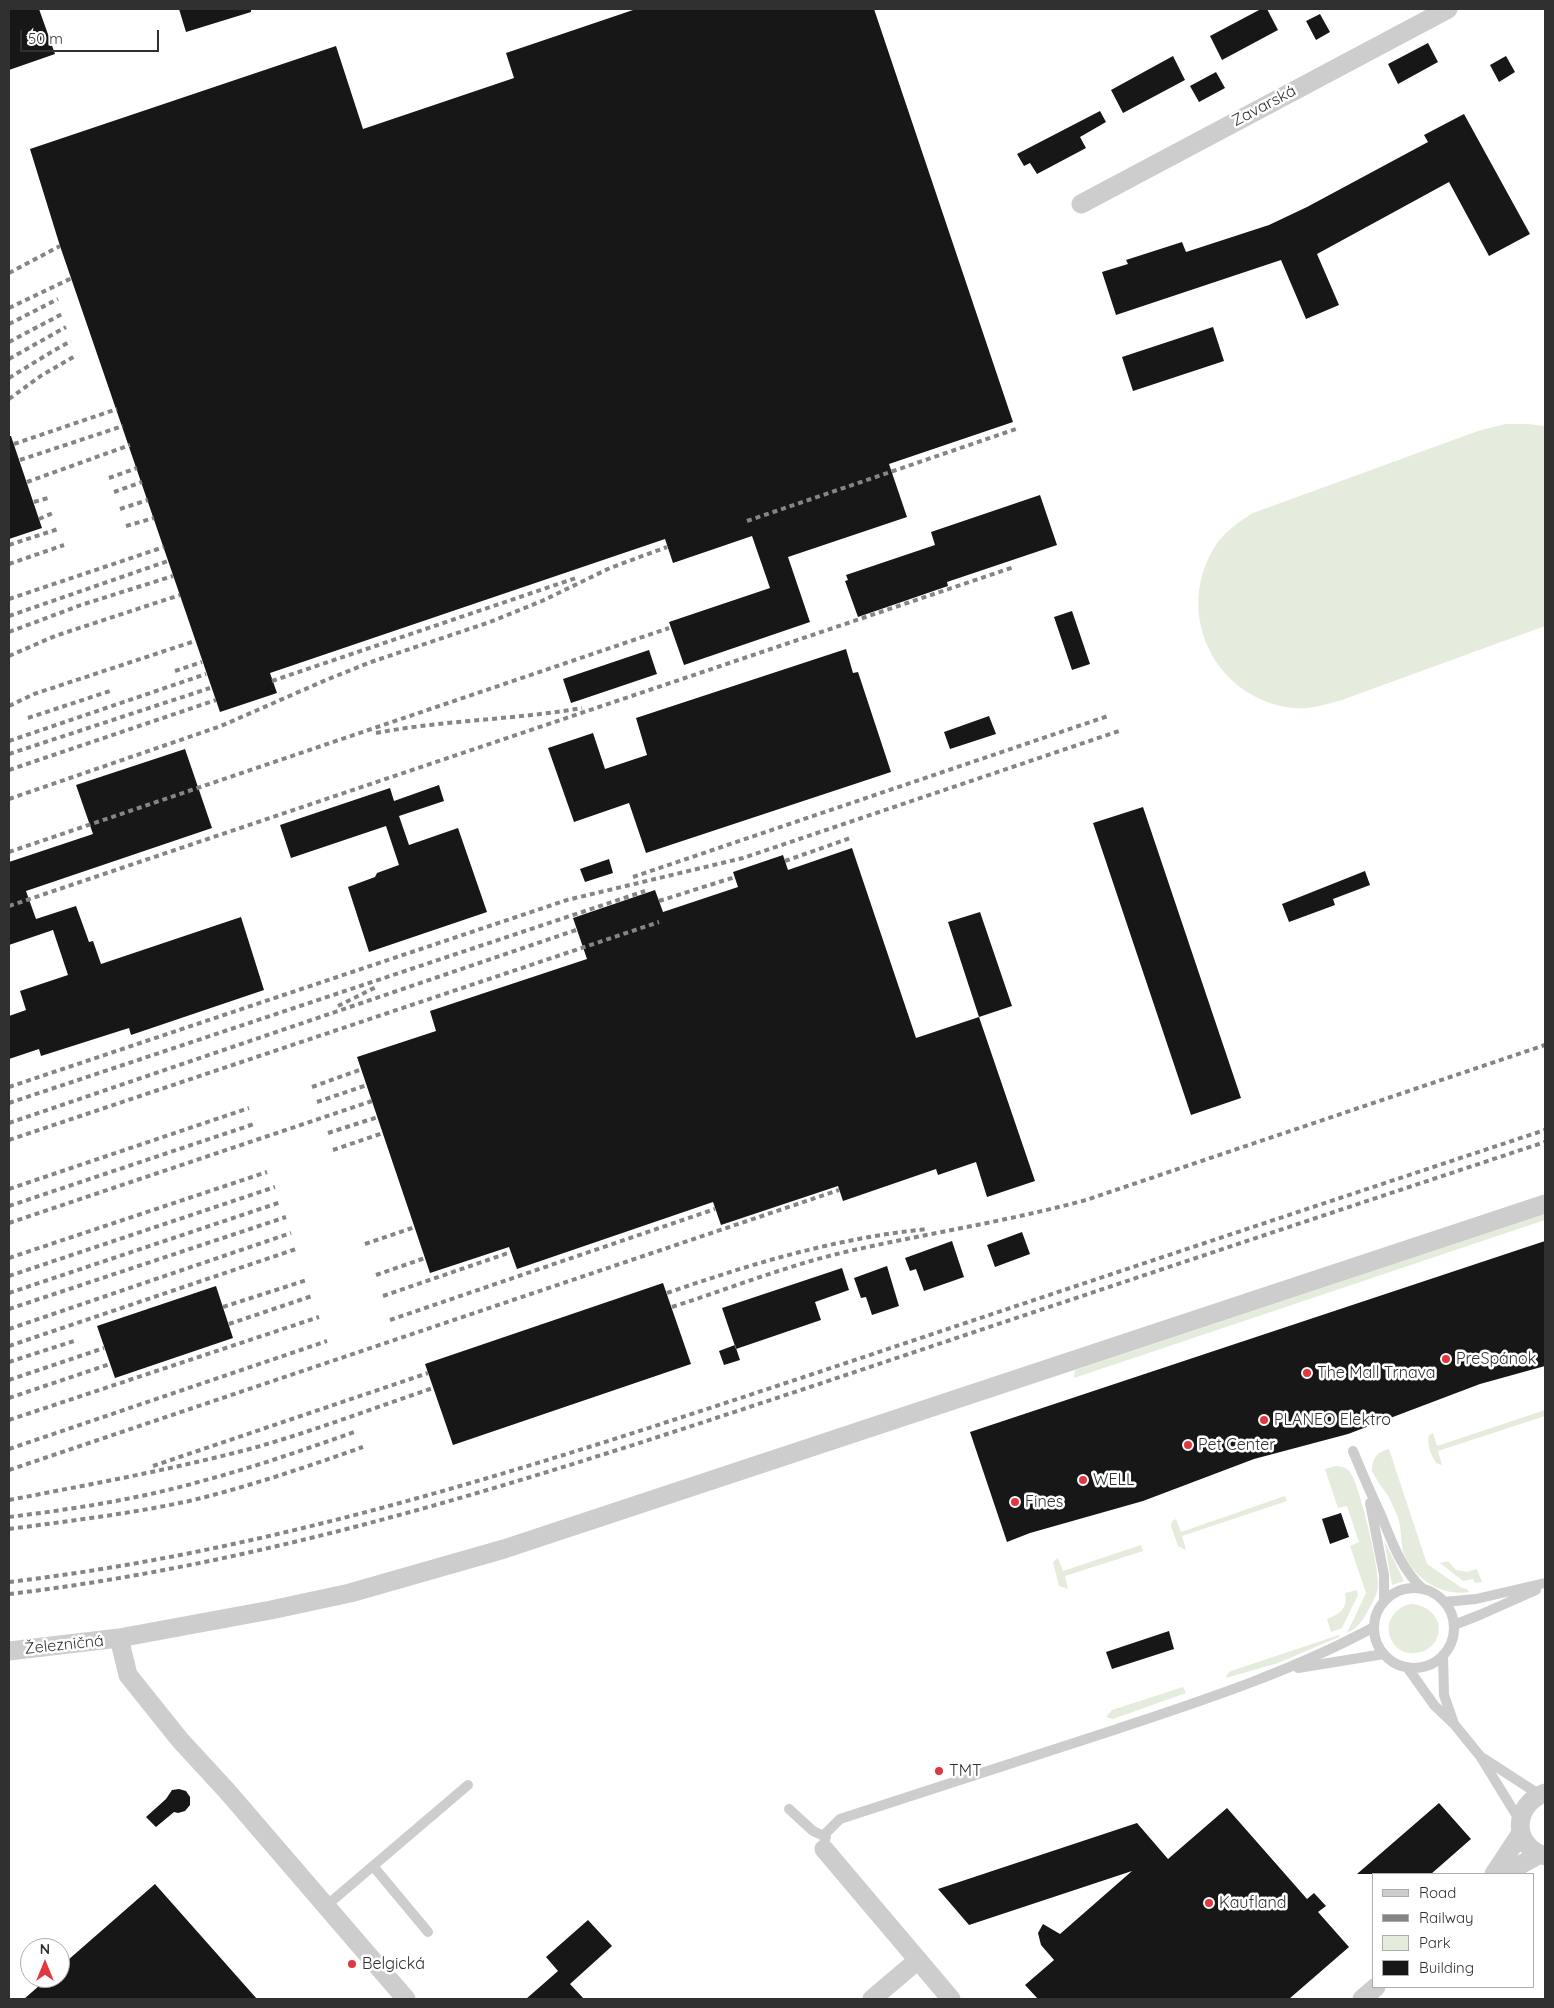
<!DOCTYPE html>
<meta charset="utf-8">
<style>
body{margin:0}
#map{position:relative;width:1554px;height:2008px;overflow:hidden;background:#fff;font-family:Quicksand,sans-serif}
canvas{display:block}
.frame{position:absolute;inset:0;border:10px solid #303030;pointer-events:none}
.legend{position:absolute;left:1372px;top:1873px;width:162px;height:115px;box-sizing:border-box;background:#fff;border:1px solid #acacac;margin:0;padding:6px 9px;list-style:none;font-size:15px;color:#303030}
.legend li{display:flex;align-items:center;gap:10px;height:25px}
.legend b{width:25px;border:1px solid #acacac}
.north{position:absolute;left:20px;top:1938px;width:50px;height:50px;box-sizing:border-box;background:#fff;border:1px solid #acacac;border-radius:50%;rotate:0deg;font-size:14px;font-weight:700;line-height:20px;text-align:center;color:#303030}
.north::after{content:'';display:block;margin:auto;width:18px;height:22px;background:#e13740;clip-path:polygon(50% 0,100% 100%,50% 72%,0 100%)}
.scale{position:absolute;left:20px;top:30px;width:139px;height:22px;box-sizing:border-box;border:2px solid #303030;border-top:0;padding-left:6px;font-size:15px;line-height:18px;white-space:nowrap;color:#303030;-webkit-text-stroke:4px #fff;paint-order:stroke}
</style>
<div id="map">
<canvas width="1554" height="2008"></canvas>
<div class="frame"></div>
<ul class="legend">
<li><b style="height:6px;background:#cdcdcd"></b>Road</li>
<li><b style="height:6px;background:#858585"></b>Railway</li>
<li><b style="height:14px;background:#e5ecde"></b>Park</li>
<li><b style="height:14px;background:#171717"></b>Building</li>
</ul>
<div class="north">N</div>
<div class="scale">50 m</div>
</div>
<script>
const context = document.querySelector('canvas').getContext('2d');
context.lineJoin = 'round';
function paint(path, color) { context.fillStyle = color; context.fill(path, 'evenodd'); }
function trace(path, color, width, dash) { context.strokeStyle = color; context.lineWidth = width; context.lineCap = dash ? 'butt' : 'round'; context.setLineDash(dash || []); context.stroke(path); }
function write(font, color, halo, rows, align = 'center') {
  context.font = font + ' Quicksand,sans-serif'; context.lineWidth = 5; context.setLineDash([]); context.textBaseline = 'middle'; context.strokeStyle = halo; context.fillStyle = color; for (const [text, x, y, turn = 0] of rows) {
    context.save(); context.translate(x, y); context.rotate((+turn || 0) * Math.PI / 180); context.textAlign = isNaN(turn) ? turn : align; if (halo) context.strokeText(text, 0, 0); context.fillText(text, 0, 0); context.restore();
  }
}
paint(new Path2D(`
 M 1505,424 L 1528,424 L 1545,426 L 1545,626 L 1342,700 C 1327,704 1309,710 1293,708 C 1213,699 1171,609 1218,542 C 1227,530 1240,521 1253,513 L 1478,431 Z
 M 1545,1214 L 1545,1220 L 1074,1378 L 1075,1370 Z
 M 1545,1410 L 1545,1416 L 1438,1451 L 1442,1465 L 1436,1463 C 1431,1455 1426,1444 1429,1435 L 1433,1433 L 1437,1446 Z
 M 1389,1449 L 1427,1564 L 1462,1588 L 1467,1589 L 1469,1592 C 1442,1597 1412,1578 1403,1551 C 1400,1540 1402,1529 1398,1518 C 1395,1511 1392,1503 1388,1496 C 1383,1488 1376,1480 1372,1471 C 1372,1458 1377,1452 1389,1449 Z
 M 1336,1466 C 1342,1467 1346,1467 1350,1472 C 1360,1485 1380,1571 1378,1587 C 1377,1594 1374,1599 1371,1605 C 1364,1618 1361,1626 1347,1633 L 1366,1593 L 1350,1546 L 1359,1542 L 1347,1506 L 1338,1508 L 1325,1469 Z
 M 1285,1496 L 1287,1501 L 1182,1536 L 1186,1550 L 1178,1546 L 1171,1526 L 1172,1521 L 1176,1519 L 1181,1532 Z
 M 1384,1540 L 1404,1581 L 1392,1585 Z
 M 1141,1545 L 1143,1551 L 1065,1576 L 1068,1589 L 1059,1586 L 1053,1562 L 1058,1558 L 1063,1571 Z
 M 1448,1561 L 1456,1570 L 1467,1572 L 1477,1569 L 1482,1582 L 1475,1583 L 1473,1579 L 1463,1581 L 1440,1563 Z
 M 1357,1590 L 1358,1595 L 1342,1628 L 1331,1632 L 1327,1619 C 1340,1614 1348,1609 1345,1593 Z
 M 1410,1604 C 1429,1604 1446,1621 1436,1640 C 1433,1646 1427,1650 1421,1652 C 1388,1661 1374,1614 1410,1604 Z
 M 1339,1635 L 1339,1637 L 1278,1663 L 1226,1678 L 1227,1674 L 1231,1671 Z
 M 1183,1687 L 1186,1693 L 1113,1719 L 1106,1717 L 1112,1710 Z`), '#e5ecde');
paint(new Path2D(`
 M 9,9 L 39,9 L 55,54 L 9,70 Z
 M 179,9 L 251,9 L 251,12 L 186,32 Z
 M 636,9 L 874,9 L 1013,422 L 889,464 L 907,517 L 788,557 L 810,622 L 684,665 L 669,622 L 770,588 L 752,536 L 673,563 L 665,539 L 270,673 L 277,693 L 220,712 L 60,246 L 30,149 L 336,46 L 363,129 L 514,78 L 506,53 Z
 M 1261,9 L 1267,9 L 1278,30 L 1222,60 L 1210,36 Z
 M 1320,14 L 1330,32 L 1316,40 L 1306,21 Z
 M 1428,43 L 1438,62 L 1398,84 L 1388,64 Z
 M 1173,56 L 1185,80 L 1123,113 L 1111,90 Z
 M 1506,56 L 1515,72 L 1499,82 L 1490,65 Z
 M 1216,72 L 1225,88 L 1199,102 L 1190,86 Z
 M 1100,111 L 1106,122 L 1080,137 L 1086,148 L 1037,174 L 1030,163 L 1024,166 L 1017,154 Z
 M 1464,114 L 1530,234 L 1489,256 L 1449,182 L 1317,254 L 1339,305 L 1306,319 L 1281,260 L 1116,315 L 1102,272 L 1128,264 L 1126,260 L 1182,242 L 1186,252 L 1269,225 L 1307,207 L 1428,142 L 1424,135 Z
 M 1213,327 L 1224,361 L 1133,391 L 1122,357 Z
 M 9,436 L 11,436 L 42,528 L 9,539 Z
 M 1040,495 L 1057,545 L 947,582 L 948,586 L 858,617 L 845,581 L 848,580 L 846,575 L 935,545 L 931,532 Z
 M 1072,611 L 1090,664 L 1072,670 L 1054,617 Z
 M 846,649 L 853,673 L 858,672 L 891,772 L 646,853 L 629,803 L 574,822 L 548,748 L 593,733 L 605,769 L 647,755 L 636,718 Z
 M 649,650 L 657,674 L 571,703 L 563,679 Z
 M 989,716 L 996,734 L 950,749 L 944,732 Z
 M 185,749 L 212,828 L 26,891 L 36,919 L 76,906 L 89,942 L 93,941 L 101,964 L 241,917 L 264,990 L 131,1035 L 129,1028 L 41,1056 L 39,1049 L 9,1059 L 9,1016 L 26,1010 L 20,991 L 68,975 L 53,930 L 9,945 L 9,862 L 93,834 L 76,785 Z
 M 439,785 L 444,801 L 399,816 L 409,845 L 458,828 L 487,912 L 369,952 L 348,887 L 375,877 L 377,873 L 399,865 L 386,826 L 291,858 L 280,825 L 390,788 L 394,801 Z
 M 1143,807 L 1241,1098 L 1191,1115 L 1093,823 Z
 M 852,848 L 916,1038 L 979,1017 L 1035,1181 L 987,1197 L 976,1162 L 938,1175 L 936,1169 L 843,1201 L 838,1186 L 721,1225 L 713,1202 L 517,1269 L 509,1247 L 430,1273 L 357,1057 L 436,1031 L 430,1011 L 587,959 L 573,918 L 655,890 L 663,912 L 738,887 L 733,872 L 783,855 L 788,870 Z
 M 609,859 L 613,873 L 585,882 L 580,869 Z
 M 1365,871 L 1370,885 L 1333,899 L 1335,905 L 1289,922 L 1282,904 Z
 M 980,912 L 1012,1006 L 979,1017 L 948,922 Z
 M 1022,1232 L 1030,1254 L 995,1267 L 987,1245 Z
 M 952,1241 L 964,1277 L 924,1291 L 916,1269 L 910,1271 L 905,1258 Z
 M 1545,1241 L 1545,1366 L 1480,1384 L 1348,1434 L 1254,1459 L 1143,1501 L 1030,1533 L 1007,1542 L 970,1432 Z
 M 887,1266 L 899,1306 L 872,1315 L 866,1297 L 861,1298 L 854,1278 Z
 M 842,1268 L 849,1290 L 815,1302 L 821,1320 L 736,1349 L 722,1308 Z
 M 663,1283 L 691,1364 L 453,1445 L 425,1364 Z
 M 216,1286 L 233,1338 L 115,1378 L 97,1326 Z
 M 735,1345 L 740,1360 L 724,1365 L 719,1351 Z
 M 1341,1513 L 1349,1537 L 1330,1544 L 1322,1519 Z
 M 1169,1631 L 1174,1649 L 1112,1669 L 1106,1652 Z
 M 179,1789 L 186,1791 L 190,1797 L 190,1805 L 185,1811 L 178,1813 L 174,1812 L 156,1827 L 146,1817 L 166,1799 L 172,1790 Z
 M 1439,1803 L 1471,1839 L 1431,1874 L 1357,1874 Z
 M 1227,1808 L 1307,1899 L 1314,1893 L 1326,1906 L 1318,1912 L 1349,1947 L 1289,1999 L 1038,1999 L 1025,1985 L 1054,1960 L 1041,1945 L 1038,1933 L 1043,1924 L 1060,1934 L 1132,1871 L 969,1925 L 938,1889 L 1137,1823 L 1168,1859 Z
 M 155,1884 L 257,1999 L 24,1999 L 48,1978 L 60,1978 L 60,1967 Z
 M 588,1920 L 612,1946 L 570,1984 L 584,1999 L 526,1999 L 558,1971 L 546,1957 Z`), '#171717');
trace(new Path2D(`
 M 1353,1451 C 1362,1473 1371,1494 1381,1515 C 1392,1542 1401,1569 1423,1589
 M 1370,1503 L 1384,1575 L 1384,1601
 M1374 1628a40 40 0 1 1 80 0a40 40 0 1 1-80 0Z
 M 1444,1602 L 1476,1599 L 1545,1583
 M 1454,1625 L 1482,1614 L 1536,1590
 M 1443,1655 L 1444,1695 L 1453,1721
 M 1407,1667 L 1434,1705 L 1454,1724 L 1480,1756 L 1520,1821
 M 1298,1668 L 1384,1654
 M 1483,1758 L 1540,1795
 M 789,1809 L 813,1831 L 826,1837
 M 824,1849 L 826,1833 L 840,1819 C 932,1789 1025,1759 1117,1729 C 1204,1700 1293,1671 1374,1627
 M 373,1866 L 428,1932
 M 326,1906 L 468,1785`), '#cdcdcd', 10);
trace(new Path2D(`
 M 1081,204 L 1448,9
 M 9,1651 L 119,1638
 M 1545,1793 C 1513,1804 1511,1846 1545,1856
 M 824,1849 L 951,1999
 M 1494,1874 L 1521,1833
 M 1504,1874 L 1540,1854
 M 406,1999 L 227,1791 L 180,1740 L 128,1675 L 119,1638 L 271,1610 L 350,1593 L 504,1549 L 1545,1204
 M 872,1999 L 918,1960
 M 1362,1999 L 1376,1987`), '#cdcdcd', 19);
trace(new Path2D(`
 M 9,273 L 60,246
 M 9,308 L 72,278
 M 9,324 L 58,299
 M 9,342 L 62,314
 M 9,359 L 66,327
 M 9,378 L 53,351 L 71,341
 M 9,399 L 42,375 L 75,356
 M 14,444 L 117,409
 M 20,460 L 123,426
 M 109,478 L 137,468
 M 27,482 L 130,445
 M 114,492 L 142,482
 M 34,502 L 48,498
 M 120,509 L 148,500
 M 39,519 L 53,513
 M 747,521 L 1016,429
 M 126,526 L 154,518
 M 9,545 L 58,529
 M 9,564 L 64,545
 M 9,599 L 164,547
 M 9,616 L 168,561
 M 9,632 L 81,605 L 173,576
 M 9,656 L 55,636 L 180,595
 M 175,671 L 202,662
 M 272,681 L 576,578
 M 9,706 L 34,694 L 195,641
 M 28,718 L 113,690
 M 376,733 C 444,720 513,720 582,708
 M 9,741 L 206,674
 M 9,754 L 210,688
 M 9,770 L 216,700
 M 9,799 L 221,726 L 326,680 L 371,662 L 490,622 L 542,601 L 610,568 L 667,547
 M 9,852 L 669,628
 M 785,861 L 853,837
 M 633,877 L 1108,716
 M 659,901 L 735,877
 M 9,906 L 1014,567
 M 338,1006 L 376,987
 M 9,1087 L 567,900 L 743,858 L 1119,731
 M 312,1087 L 362,1069
 M 317,1102 L 367,1085
 M 9,1103 L 645,891
 M 9,1123 L 576,930
 M 328,1133 L 378,1117
 M 9,1140 L 659,922
 M 333,1150 L 383,1133
 M 9,1189 L 249,1108
 M 9,1206 L 254,1124
 M 9,1223 L 372,1101
 M 365,1244 L 415,1227
 M 9,1258 L 267,1172
 M 376,1275 L 425,1258
 M 9,1276 L 275,1187
 M 9,1293 L 281,1202
 M 667,1293 C 754,1263 836,1238 928,1229
 M 383,1296 L 511,1252
 M 223,1307 L 307,1280
 M 672,1307 C 728,1289 783,1267 841,1253 C 922,1234 1005,1222 1086,1200 L 1545,1045
 M 9,1309 L 286,1217
 M 390,1320 L 715,1209
 M 229,1324 L 312,1296
 M 9,1329 L 291,1233
 M 9,1346 L 296,1249
 M 9,1362 L 74,1341
 M 9,1380 L 104,1348
 M 9,1398 L 110,1364
 M 9,1420 L 319,1317
 M 9,1449 L 327,1341
 M 153,1466 L 428,1373
 M 9,1470 L 839,1190
 M 9,1500 C 92,1484 175,1469 257,1447 C 316,1430 374,1408 433,1388
 M 9,1517 C 74,1509 139,1499 202,1481 C 255,1467 306,1449 357,1431
 M 9,1529 C 69,1521 129,1514 189,1501 C 248,1487 306,1467 363,1447
 M 9,1582 C 289,1549 553,1460 819,1372 C 1061,1291 1303,1210 1545,1130
 M 9,1594 C 288,1561 553,1472 819,1384 C 1061,1303 1303,1222 1545,1142`), '#858585', 4, [5, 4]);
for (const [x, y, r, color] of [
 [1446,1359,5,"#e13740"],
 [1307,1373,5,"#e13740"],
 [1264,1420,5,"#e13740"],
 [1188,1445,5,"#e13740"],
 [1083,1480,5,"#e13740"],
 [1015,1502,5,"#e13740"],
 [939,1771,5,"#e13740"],
 [1209,1903,5,"#e13740"],
 [352,1964,5,"#e13740"]
]) { const dot = new Path2D(); dot.arc(x, y, r, 0, 2 * Math.PI); context.fillStyle = color; context.fill(dot); trace(dot, '#fff', 2); }
write('16px', '#303030', '#fff', [
 ["Zavarská",1264,106,-28],
 ["Železničná",64,1645,-6]
]);
write('16px', '#303030', '#fff', [
 ["PreSpánok",1456,1359],
 ["The Mall Trnava",1317,1373],
 ["PLANEO Elektro",1274,1420],
 ["Pet Center",1198,1445],
 ["WELL",1093,1480],
 ["Fines",1025,1502],
 ["TMT",949,1771],
 ["Kaufland",1219,1903],
 ["Belgická",362,1964]
], 'left');
</script>
